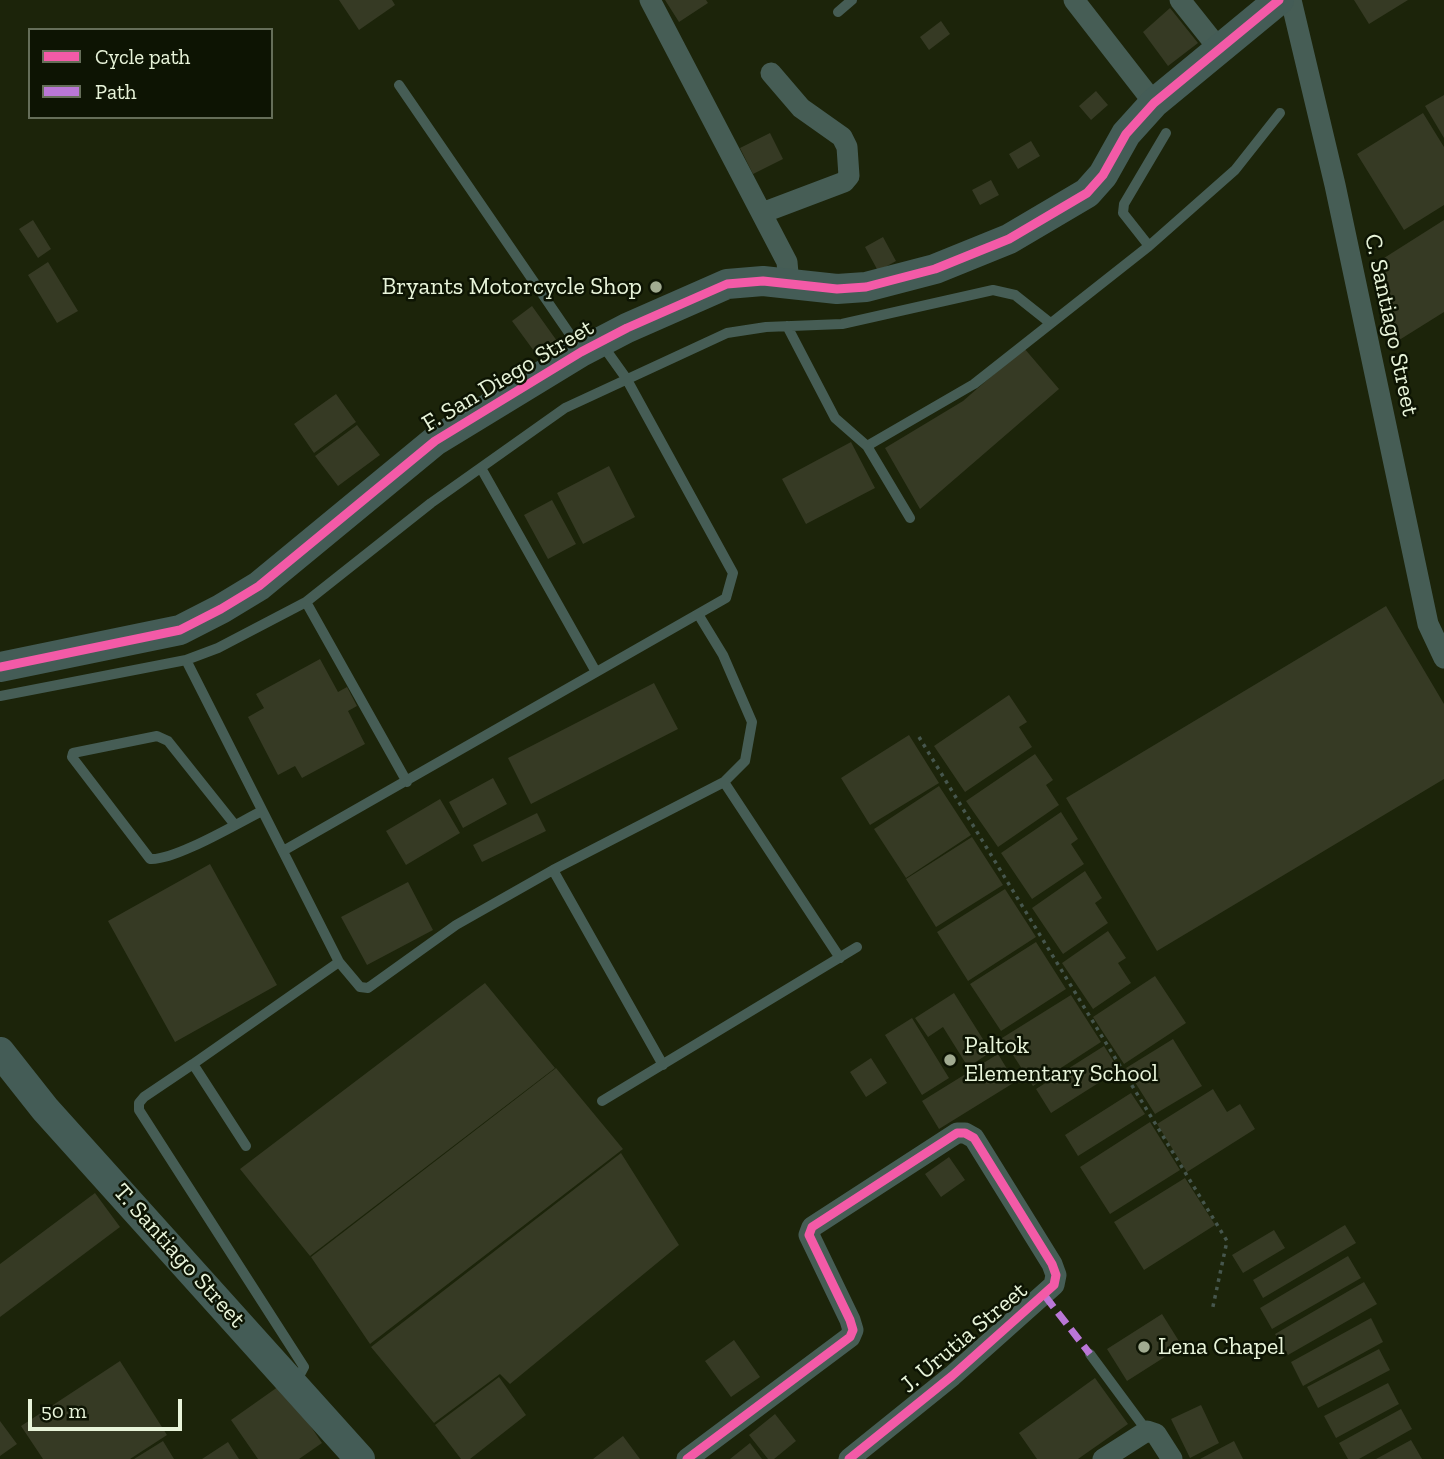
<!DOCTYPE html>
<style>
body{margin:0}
#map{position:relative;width:1444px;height:1459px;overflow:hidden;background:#1c240a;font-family:"Zilla Slab",serif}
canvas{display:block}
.legend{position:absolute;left:28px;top:28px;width:245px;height:91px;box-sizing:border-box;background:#0d1403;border:2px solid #656e59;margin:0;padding:9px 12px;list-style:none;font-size:21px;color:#e8f4da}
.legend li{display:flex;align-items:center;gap:14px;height:35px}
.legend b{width:35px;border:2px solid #656e59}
.scale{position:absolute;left:28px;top:1399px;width:154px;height:32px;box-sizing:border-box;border:4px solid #e8f4da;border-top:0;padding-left:9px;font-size:21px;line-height:24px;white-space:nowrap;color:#e8f4da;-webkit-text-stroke:5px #0d1403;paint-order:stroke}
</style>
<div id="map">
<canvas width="1444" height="1459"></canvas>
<ul class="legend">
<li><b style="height:9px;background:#f35aa7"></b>Cycle path</li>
<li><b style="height:9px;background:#ba77d6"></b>Path</li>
</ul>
<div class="scale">50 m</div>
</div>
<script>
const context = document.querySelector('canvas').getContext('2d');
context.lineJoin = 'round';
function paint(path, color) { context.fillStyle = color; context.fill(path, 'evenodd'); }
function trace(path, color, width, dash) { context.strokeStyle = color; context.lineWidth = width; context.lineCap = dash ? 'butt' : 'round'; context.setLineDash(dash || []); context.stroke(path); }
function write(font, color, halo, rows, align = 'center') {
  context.font = font + ' "Zilla Slab",serif'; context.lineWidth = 5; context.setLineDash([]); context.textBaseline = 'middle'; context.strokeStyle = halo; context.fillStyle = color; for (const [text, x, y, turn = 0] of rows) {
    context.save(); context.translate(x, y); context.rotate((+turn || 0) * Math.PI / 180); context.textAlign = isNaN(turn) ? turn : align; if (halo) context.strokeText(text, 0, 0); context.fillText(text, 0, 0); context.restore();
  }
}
paint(new Path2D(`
 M 339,0 L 392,0 L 395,5 L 359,30 Z
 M 665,0 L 706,0 L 708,3 L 679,22 Z
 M 1354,0 L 1408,0 L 1369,24 Z
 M 1170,8 L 1198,43 L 1168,66 L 1143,32 Z
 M 941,21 L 950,34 L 929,50 L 920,37 Z
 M 1096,91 L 1108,105 L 1091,120 L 1079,106 Z
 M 1444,95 L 1444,138 L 1425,106 Z
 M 1423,113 L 1444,147 L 1444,205 L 1404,230 L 1357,154 Z
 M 770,133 L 783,159 L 753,174 L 740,148 Z
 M 1031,141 L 1040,156 L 1018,169 L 1009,154 Z
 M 991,180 L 999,195 L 980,205 L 972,190 Z
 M 33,220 L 51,249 L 38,258 L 19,229 Z
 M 1444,220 L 1444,312 L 1388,347 L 1373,265 Z
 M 883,237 L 896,261 L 878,271 L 865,247 Z
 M 48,262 L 78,311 L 57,323 L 28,275 Z
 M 532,306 L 562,348 L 542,362 L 512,321 Z
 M 1024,348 L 1059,389 L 920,509 L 885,448 L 963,401 Z
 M 336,394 L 356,422 L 314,453 L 294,424 Z
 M 357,425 L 380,455 L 338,486 L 315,456 Z
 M 851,442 L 875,488 L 806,524 L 782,479 Z
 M 609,466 L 635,517 L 583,544 L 557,493 Z
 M 552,500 L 576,544 L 548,559 L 524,515 Z
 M 1386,606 L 1444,704 L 1444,779 L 1157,951 L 1066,798 Z
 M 320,659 L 338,692 L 347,687 L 357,706 L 348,711 L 365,744 L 302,778 L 295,766 L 278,775 L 248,717 L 264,708 L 256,694 Z
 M 654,683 L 678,729 L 531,804 L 508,758 Z
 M 1009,695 L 1027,722 L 1019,727 L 1032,747 L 965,792 L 934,746 Z
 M 909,735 L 939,783 L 870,825 L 841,778 Z
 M 1035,754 L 1053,780 L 1046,785 L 1059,805 L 998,847 L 966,801 Z
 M 493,778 L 507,804 L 463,828 L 449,802 Z
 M 939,786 L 971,835 L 906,878 L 874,829 Z
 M 440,799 L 460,833 L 406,865 L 386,831 Z
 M 1061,812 L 1078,839 L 1071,844 L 1084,864 L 1032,899 L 1001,853 Z
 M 537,813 L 546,831 L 482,862 L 473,845 Z
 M 972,837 L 1003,885 L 936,927 L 906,879 Z
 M 210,864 L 277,985 L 175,1042 L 108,921 Z
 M 1085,871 L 1102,898 L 1095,903 L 1108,923 L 1063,954 L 1032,908 Z
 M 408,882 L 433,930 L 367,965 L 341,917 Z
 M 1005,889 L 1036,937 L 968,981 L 937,932 Z
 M 1108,931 L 1126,958 L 1118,963 L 1131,983 L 1093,1009 L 1062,963 Z
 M 1036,942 L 1066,989 L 1001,1031 L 970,984 Z
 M 1155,976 L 1186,1023 L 1124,1064 L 1093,1017 Z
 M 485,983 L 555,1068 L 310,1256 L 240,1169 Z
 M 954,993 L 991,1052 L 968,1067 L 943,1027 L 928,1037 L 915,1018 Z
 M 1071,995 L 1101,1042 L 1033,1086 L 1002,1038 Z
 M 912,1018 L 949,1078 L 922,1095 L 885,1035 Z
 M 1173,1039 L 1202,1086 L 1155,1114 L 1126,1068 Z
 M 1104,1046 L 1119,1070 L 1051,1113 L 1036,1089 Z
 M 998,1054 L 1015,1082 L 939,1129 L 922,1101 Z
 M 871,1058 L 887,1083 L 866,1097 L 850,1072 Z
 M 556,1068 L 623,1149 L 370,1344 L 311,1257 Z
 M 1213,1089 L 1227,1112 L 1240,1104 L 1255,1129 L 1187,1172 L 1157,1124 Z
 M 1131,1093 L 1145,1114 L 1078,1156 L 1065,1135 Z
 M 1150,1122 L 1180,1170 L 1110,1214 L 1080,1167 Z
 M 621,1153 L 679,1245 L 510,1384 L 500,1374 L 434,1423 L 371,1347 Z
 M 949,1157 L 965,1180 L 941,1197 L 925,1174 Z
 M 1185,1178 L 1215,1225 L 1144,1270 L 1114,1222 Z
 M 95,1193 L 120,1227 L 0,1317 L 0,1264 Z
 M 1345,1225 L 1356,1243 L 1263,1298 L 1253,1280 Z
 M 1274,1230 L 1285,1248 L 1243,1273 L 1232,1255 Z
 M 1348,1256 L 1361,1278 L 1272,1329 L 1260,1308 Z
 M 1364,1282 L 1377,1304 L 1288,1355 L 1275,1334 Z
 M 1162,1314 L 1182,1346 L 1127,1381 L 1107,1349 Z
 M 1371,1318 L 1383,1342 L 1303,1386 L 1291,1362 Z
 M 734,1340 L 760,1377 L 731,1397 L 705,1361 Z
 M 1379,1349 L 1390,1370 L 1318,1408 L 1307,1387 Z
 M 120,1361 L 167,1435 L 130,1459 L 43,1459 L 21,1426 Z
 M 499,1377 L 526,1415 L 470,1459 L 461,1459 L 435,1425 Z
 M 1095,1378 L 1128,1424 L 1078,1459 L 1037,1459 L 1019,1433 Z
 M 1388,1383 L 1399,1404 L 1336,1438 L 1324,1416 Z
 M 282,1384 L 322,1443 L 299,1459 L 258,1459 L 231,1420 Z
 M 1201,1405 L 1219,1443 L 1190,1458 L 1171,1419 Z
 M 1401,1409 L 1412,1429 L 1359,1459 L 1348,1459 L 1339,1443 Z
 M 775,1414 L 796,1441 L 774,1459 L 768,1459 L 749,1435 Z
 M 0,1421 L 17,1444 L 0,1456 Z
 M 623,1436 L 640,1459 L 593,1459 Z
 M 1411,1440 L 1422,1459 L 1376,1459 Z
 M 163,1441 L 174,1459 L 134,1459 Z
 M 1234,1441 L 1243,1459 L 1200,1459 Z
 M 228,1442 L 239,1459 L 202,1459 Z
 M 750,1443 L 762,1459 L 730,1459 Z`), '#363a24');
trace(new Path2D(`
 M 919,737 L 1227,1241 L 1212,1311`), '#46564d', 3.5, [3.5, 5]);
trace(new Path2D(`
 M 838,12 L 852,0
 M 399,85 L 580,349
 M 1149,246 L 1235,170 L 1280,113
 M 787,326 L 835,418 L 867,446 L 910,518
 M 867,446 L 974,384 L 1149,246 L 1123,213 L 1124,204 L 1166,133
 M 481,468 L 596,672
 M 306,602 L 407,782
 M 186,660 L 339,962
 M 0,696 L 186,660 L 218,648 L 306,602 L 431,503 L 565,408 L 727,333 L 766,327 L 842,324 L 993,290 L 1015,295 L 1049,322
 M 724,782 L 840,958
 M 235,825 L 168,741 L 157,736 L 73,753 L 72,757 L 150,859 C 174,861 238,823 262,811
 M 283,851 L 726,598 L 733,573 L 626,378 L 601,343
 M 553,870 L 663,1065
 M 193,1064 L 144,1097 L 139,1103 L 139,1110 L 304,1367 L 296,1382
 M 602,1101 L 857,947
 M 246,1146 L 193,1064 L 339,962 L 360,987 L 368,988 L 456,925 L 553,870 L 724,782 L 745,761 L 752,722 L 723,655 L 698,614
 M 1090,1354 L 1147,1431`), '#465d55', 10);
trace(new Path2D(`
 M 650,0 L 787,262 L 789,285
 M 1074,0 L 1154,103
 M 1180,0 L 1219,49
 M 1291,0 L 1335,185 L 1428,624 L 1444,658
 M 762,213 L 844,182 L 849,176 L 847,147 L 842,137 L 801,108 L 771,73
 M 687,1459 L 850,1337 L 853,1330 L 850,1320 L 809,1235 L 812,1227 L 957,1133 L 965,1133 L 974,1138 L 1052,1264 L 1056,1275 L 1054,1285 L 952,1376 L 849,1459
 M 1103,1459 L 1147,1431 L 1156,1434 L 1172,1459`), '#465d55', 21);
trace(new Path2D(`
 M 0,667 L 180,630 L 221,609 L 259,586 L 435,441 L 581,352 L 627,328 L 727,284 L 763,281 L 837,289 L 866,287 L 935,269 L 1009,239 L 1087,193 L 1103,175 L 1126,134 L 1154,103 L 1279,0
 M 0,1052 L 45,1109 L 360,1459`), '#445c56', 30);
trace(new Path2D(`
 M 1045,1296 L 1090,1354`), '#ba77d6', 7, [14, 7]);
trace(new Path2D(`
 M 0,667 L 180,630 L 221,609 L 259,586 L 435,441 L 581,352 L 627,328 L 727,284 L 763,281 L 837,289 L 866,287 L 935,269 L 1009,239 L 1087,193 L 1103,175 L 1126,134 L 1154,103 L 1279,0
 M 687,1459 L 850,1337 L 853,1330 L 850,1320 L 809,1235 L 812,1227 L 957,1133 L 965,1133 L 974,1138 L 1052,1264 L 1056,1275 L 1054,1285 L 952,1376 L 849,1459`), '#f35aa7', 9);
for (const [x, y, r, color] of [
 [656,287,7,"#a1ab91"],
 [950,1060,7,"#a1ab91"],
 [1144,1347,7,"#a1ab91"]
]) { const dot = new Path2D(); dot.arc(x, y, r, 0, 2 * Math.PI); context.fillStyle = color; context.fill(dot); trace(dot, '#0d1403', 2.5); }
write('24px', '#e8f4da', '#0d1403', [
 ["Bryants Motorcycle Shop",642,287,"right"],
 ["Paltok",964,1046],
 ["Elementary School",964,1074],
 ["Lena Chapel",1158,1347]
], 'left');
write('24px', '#e8f4da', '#0d1403', [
 ["C. Santiago Street",1391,325,78],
 ["F. San Diego Street",508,376,-31],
 ["T. Santiago Street",179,1256,48],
 ["J. Urutia Street",964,1338,-40]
]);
</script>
